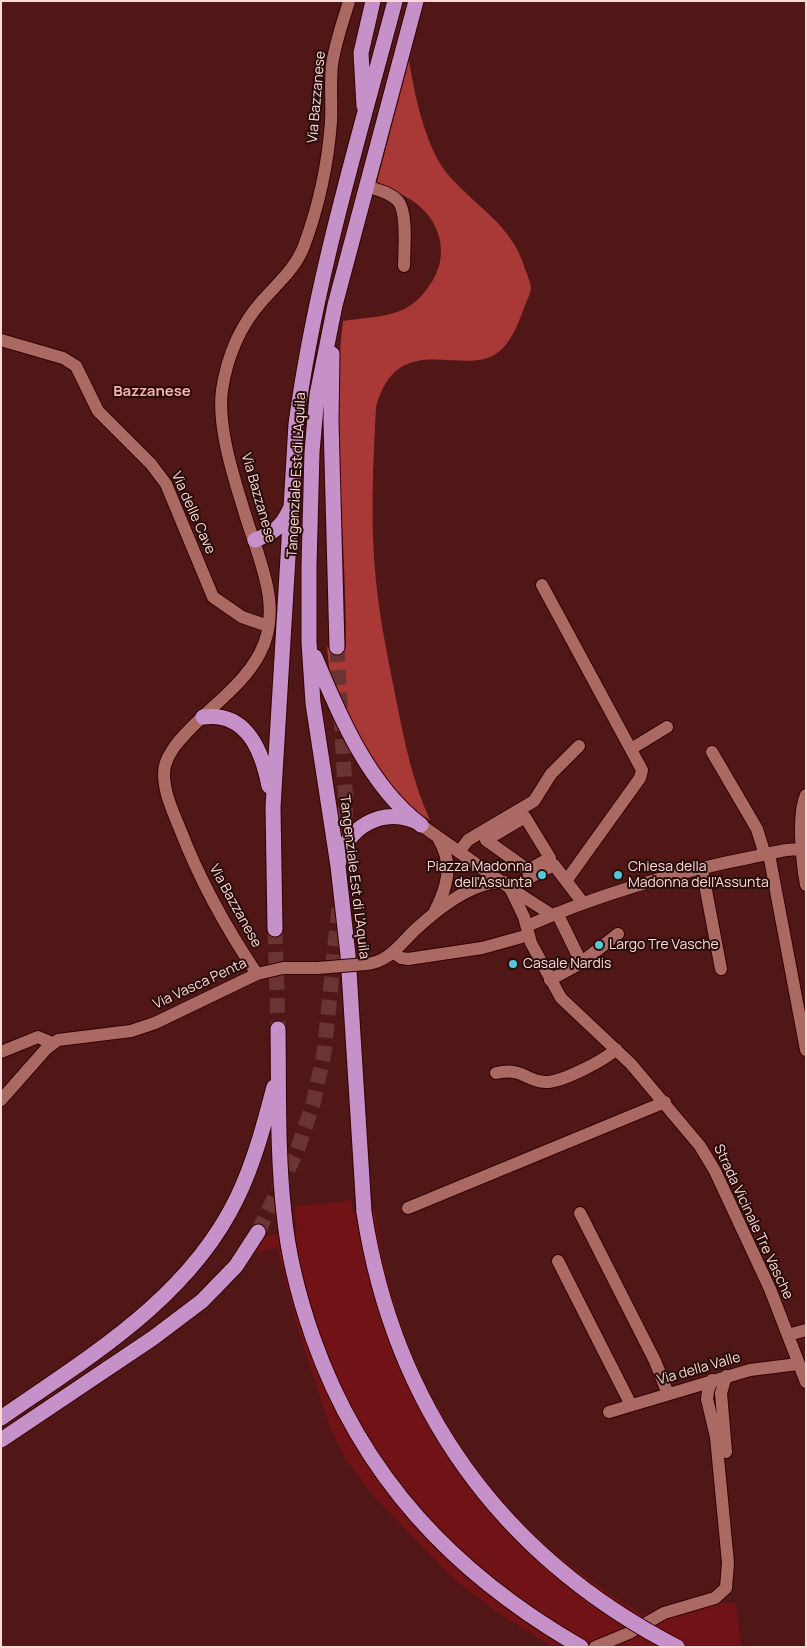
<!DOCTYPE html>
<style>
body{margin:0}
#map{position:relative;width:807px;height:1648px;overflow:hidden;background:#501716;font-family:Manrope,sans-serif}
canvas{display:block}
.frame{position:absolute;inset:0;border:2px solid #ffd9d5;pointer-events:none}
</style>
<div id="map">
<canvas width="807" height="1648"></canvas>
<div class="frame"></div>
</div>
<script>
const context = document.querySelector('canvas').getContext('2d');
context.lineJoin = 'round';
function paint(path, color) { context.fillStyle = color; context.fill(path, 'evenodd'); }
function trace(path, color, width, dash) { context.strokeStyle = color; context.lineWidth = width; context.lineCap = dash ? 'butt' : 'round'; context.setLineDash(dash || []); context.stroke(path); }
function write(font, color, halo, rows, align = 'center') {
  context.font = font + ' Manrope,sans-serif'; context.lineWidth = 4; context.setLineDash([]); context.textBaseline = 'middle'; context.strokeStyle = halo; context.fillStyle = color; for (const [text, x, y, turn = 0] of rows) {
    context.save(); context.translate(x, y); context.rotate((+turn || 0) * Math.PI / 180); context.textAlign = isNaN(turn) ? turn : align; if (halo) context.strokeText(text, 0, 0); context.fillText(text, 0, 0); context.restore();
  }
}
paint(new Path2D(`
 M 351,1200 L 353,1213 L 375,1211 C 391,1340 453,1463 552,1550 C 580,1575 612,1595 644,1616 C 674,1602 704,1603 736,1603 L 741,1647 L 553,1647 L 499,1614 L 454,1579 L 374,1497 L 345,1458 L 331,1430 L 298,1329 L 277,1247 L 255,1253 L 266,1236 L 297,1231 L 294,1207 Z`), '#711316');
paint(new Path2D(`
 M 409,60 C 414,93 425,144 445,171 C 473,206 512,223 525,269 C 527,274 530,281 531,287 C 531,293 526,302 524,308 C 519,322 513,337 503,348 C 470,384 399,323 376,407 C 373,465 370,523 376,581 C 380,622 389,663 397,704 C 405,744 413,783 430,820 L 410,808 L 395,794 L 355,733 L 330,676 L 327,647 L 346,648 C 347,539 330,430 343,321 C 361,318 382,318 400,311 C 415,305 425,293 433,280 C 451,250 437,214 408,198 C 398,192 387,187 377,182 Z`), '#a83937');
trace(new Path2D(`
 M 337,647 L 346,805 L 342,854
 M 275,929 L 278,1029
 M 258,1232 L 297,1151 L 313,1104 L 324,1053 L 339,907`), '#6a3433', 15, [15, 8]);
const minor = new Path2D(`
 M 366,186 C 377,190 390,192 398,201 C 408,212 404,251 404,266
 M 1,340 L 63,358 L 76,366 L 98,411 L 151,464 L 166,484 L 213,597 L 242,617 L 268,626
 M 542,585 L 642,770 L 640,778 L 566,881
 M 631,749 L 667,727
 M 712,752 L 757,829 L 765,855
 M 806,795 C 797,815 802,863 806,885
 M 525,817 L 550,858 L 528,870 L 486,840 Z
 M 421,825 L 510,888 L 524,917 L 531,943 L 561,998 L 631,1064 L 700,1146 L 715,1171 L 770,1289 L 806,1382
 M 459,852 L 468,840 L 534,801 L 551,774 L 579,746
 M 769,854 L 806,1050
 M 702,869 L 721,969
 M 434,913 C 447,888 454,865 439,840
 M 557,913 L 581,962
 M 552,915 L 510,888 L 554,865 L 583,903
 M 527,926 C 599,894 676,872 753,857 C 770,854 789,847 806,850
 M 393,952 L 401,958 L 408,959 L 482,948 L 529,935
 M 366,964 C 389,962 400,944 416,929 C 438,909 472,881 504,882
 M 257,974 C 226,928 200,881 180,829 C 173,812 164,793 164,774 C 164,763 169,755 175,746 C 200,713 241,690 260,653 C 284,607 258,558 245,514 C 234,478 217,427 222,390 C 227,357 240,326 262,301 C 278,283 295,269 304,246 C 318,208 328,163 331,122 C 332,103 330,84 332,65 C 335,43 343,22 349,1
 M 550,980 L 579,964 L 618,934
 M 1,1052 L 38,1037 L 52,1043
 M 496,1073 C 523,1067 525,1081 545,1082 C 561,1083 605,1060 616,1049
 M 1,1100 L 46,1049 L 58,1040 L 131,1031 L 155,1023 L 257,974 L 283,968 L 318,968
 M 408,1208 L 665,1102
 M 580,1213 L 655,1361 L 668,1394
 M 558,1261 L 631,1405
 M 788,1335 L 806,1330
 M 609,1412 L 750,1370 L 798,1364
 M 726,1452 L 721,1393 L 726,1376
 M 595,1647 L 629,1633 L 664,1613 L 715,1598 L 726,1588 L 728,1563 L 716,1437 L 707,1399 L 708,1391 L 712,1380`);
const highway = new Path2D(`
 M 364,106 L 361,53 L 373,1
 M 332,354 L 331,422 L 337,647
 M 255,540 C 273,533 282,527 290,509
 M 315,657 C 339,715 369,786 421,825
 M 203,717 C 247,711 262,751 269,786
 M 339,862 C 347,828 380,807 415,821
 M 275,929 L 273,807 L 296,424 C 315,281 358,141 395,1
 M 278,1029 C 279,1090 277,1152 284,1213 C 288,1256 299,1298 313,1338 C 362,1477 454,1574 581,1647
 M 364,1212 L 348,955 L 338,866 L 313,703 L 309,642 L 309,566 L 312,452 L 317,395 L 335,305 L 416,1
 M 1,1418 C 89,1357 189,1298 237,1198 C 254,1163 264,1125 274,1087
 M 1,1440 L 153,1338 L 202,1301 L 236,1266 L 258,1232`);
trace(minor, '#330001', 14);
trace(highway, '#330001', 17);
trace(minor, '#ab6963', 12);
trace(highway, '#c691c9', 15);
const minorBridge = new Path2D(`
 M 318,968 L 366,964`);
const highwayBridge = new Path2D(`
 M 364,1212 C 394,1407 501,1556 677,1647`);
trace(minorBridge, '#330001', 14, []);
trace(highwayBridge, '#330001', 17, []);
trace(minorBridge, '#ab6963', 12);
trace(highwayBridge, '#c691c9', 15);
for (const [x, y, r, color] of [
 [542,875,5,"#52cbd8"],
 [618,875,5,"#52cbd8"],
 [599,945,5,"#52cbd8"],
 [513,964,5,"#52cbd8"]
]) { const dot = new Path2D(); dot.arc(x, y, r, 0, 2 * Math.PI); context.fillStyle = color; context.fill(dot); trace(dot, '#260d0b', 2); }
write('14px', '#ffd9d5', '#260d0b', [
 ["Via Bazzanese",317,97,-85],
 ["Tangenziale Est di L'Aquila",297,475,-87],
 ["Via Bazzanese",258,498,74],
 ["Via delle Cave",193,513,66],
 ["Tangenziale Est di L'Aquila",354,877,83],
 ["Via Bazzanese",235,906,61],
 ["Via Vasca Penta",200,984,-25],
 ["Strada Vicinale Tre Vasche",753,1222,65],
 ["Via della Valle",699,1369,-16]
]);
write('14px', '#ffd9d5', '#260d0b', [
 ["Piazza Madonna",532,867,"right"],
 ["dell'Assunta",532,883,"right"],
 ["Chiesa della",628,867],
 ["Madonna dell'Assunta",628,883],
 ["Largo Tre Vasche",609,945],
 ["Casale Nardis",523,964]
], 'left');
write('bold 15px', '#f8b0a9', '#260d0b', [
 ["Bazzanese",152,392]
]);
</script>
